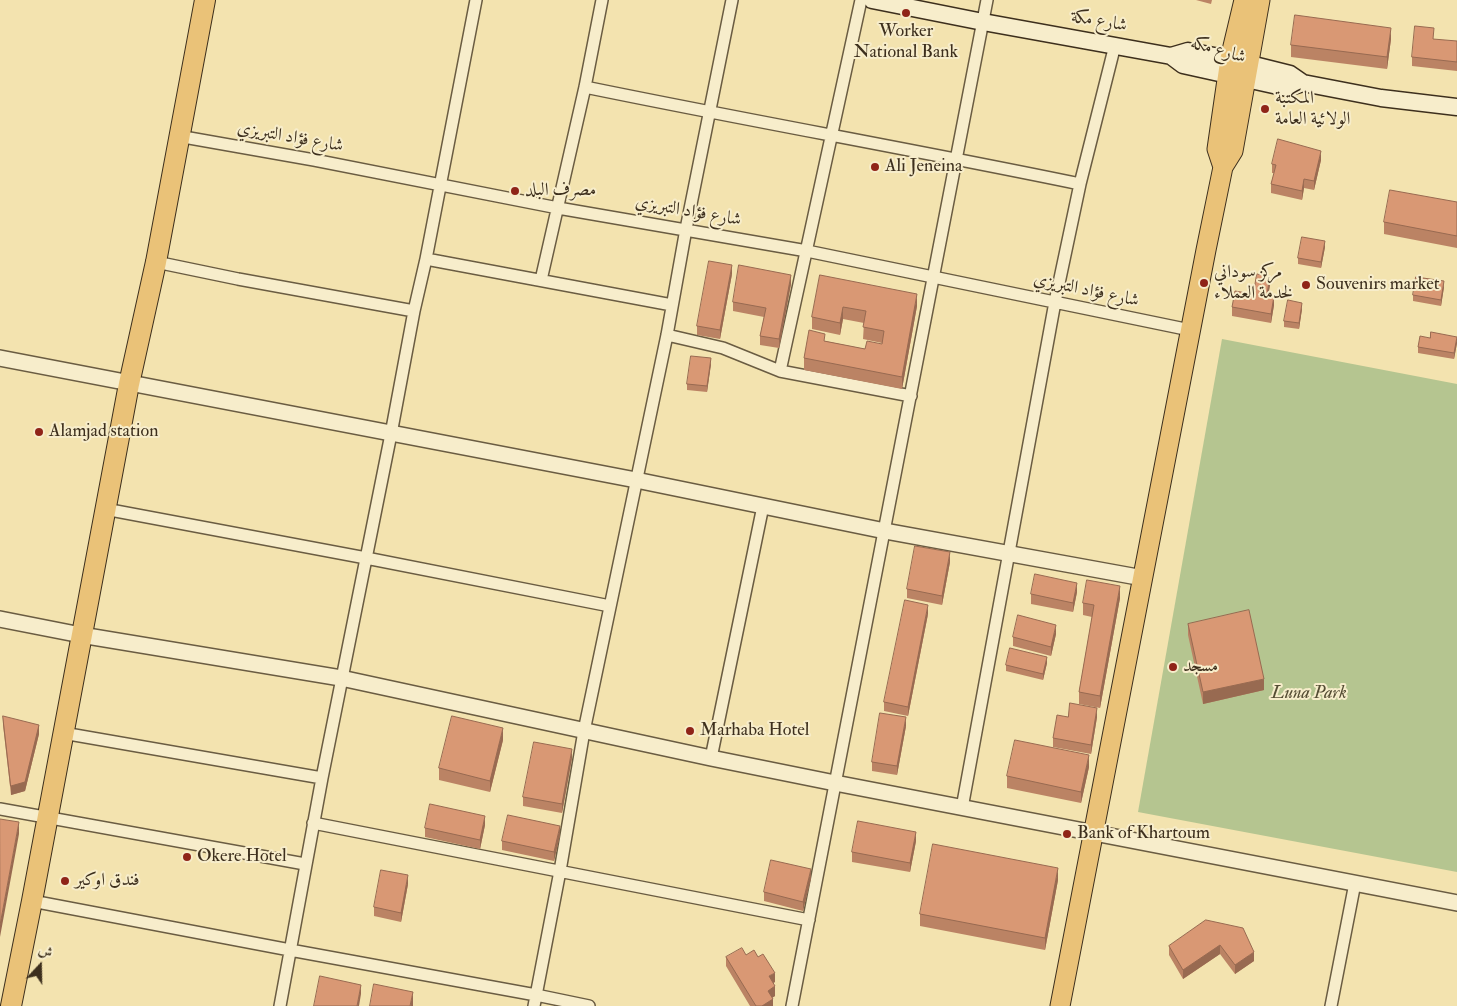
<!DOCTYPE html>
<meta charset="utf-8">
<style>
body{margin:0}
#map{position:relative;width:1457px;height:1006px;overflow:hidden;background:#f3e3af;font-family:"IM FELL Double Pica",Amiri,serif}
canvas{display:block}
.north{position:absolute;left:15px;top:941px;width:50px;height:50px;-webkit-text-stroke:4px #f7edcb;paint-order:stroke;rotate:21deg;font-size:14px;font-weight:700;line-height:20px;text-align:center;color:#3d2f1d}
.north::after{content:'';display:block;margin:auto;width:18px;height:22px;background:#3d2f1d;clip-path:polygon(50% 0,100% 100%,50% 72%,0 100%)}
</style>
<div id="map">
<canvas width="1457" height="1006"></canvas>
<div class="north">ش</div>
</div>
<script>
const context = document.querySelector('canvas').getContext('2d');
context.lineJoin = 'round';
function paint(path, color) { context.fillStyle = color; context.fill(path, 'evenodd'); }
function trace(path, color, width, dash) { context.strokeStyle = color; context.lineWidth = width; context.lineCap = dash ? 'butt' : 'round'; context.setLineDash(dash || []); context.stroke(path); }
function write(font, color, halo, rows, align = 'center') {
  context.font = font + ' "IM FELL Double Pica",Amiri,serif'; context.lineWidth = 4; context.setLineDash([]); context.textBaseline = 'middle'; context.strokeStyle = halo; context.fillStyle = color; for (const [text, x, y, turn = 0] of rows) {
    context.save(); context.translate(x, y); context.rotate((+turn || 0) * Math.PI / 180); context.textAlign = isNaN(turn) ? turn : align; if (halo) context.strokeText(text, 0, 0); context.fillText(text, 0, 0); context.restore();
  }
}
paint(new Path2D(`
 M 1222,339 L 1457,384 L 1457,872 L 1138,812 Z`), '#b5c590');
const minor = new Path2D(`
 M 585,87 C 750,121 916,150 1080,184
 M 178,136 L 314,160 L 558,208 L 807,251 L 1190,330
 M 426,259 L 672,305
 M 156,262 L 238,279 L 414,311
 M 541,280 L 585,87 L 602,0
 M 667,335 L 723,348 L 780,371 L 911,396
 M 780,371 L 861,0
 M 105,509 L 366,558 L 610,606
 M 63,733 L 322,778
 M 711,758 L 763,506
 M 962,808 L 1055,302 L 1080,184 L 1115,45
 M 0,809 L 305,864
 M 313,823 L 809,920
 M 32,901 L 290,950 L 536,995 L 589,1006
 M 280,1006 L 322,778 L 391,434 L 414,311 L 426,259 L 476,0
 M 534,1006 L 560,871 L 584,731 L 667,335 L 686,229 L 732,0
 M 792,1006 L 987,0
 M 1331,1006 L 1355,883`);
const tertiary = new Path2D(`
 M 0,358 L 636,480 L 885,531 L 1143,578
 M 0,619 L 81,635 L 341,678 L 711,758 L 835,783 L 1457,903`);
const secondary = new Path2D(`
 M 872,0 L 983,22 L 1171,56 L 1188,51 L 1230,59 L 1290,74 L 1303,83
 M 1171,56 L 1183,65 L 1287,88 L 1303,83 L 1381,98 L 1457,107`);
const primary = new Path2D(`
 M 1223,167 L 1217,149 L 1230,59 L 1244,0
 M 1060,1006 L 1206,250 L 1223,167 L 1233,151 L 1260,0`);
const trunk = new Path2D(`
 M 11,1006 L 32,901 L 129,384 L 156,262 L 205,0`);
trace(minor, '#6a5c42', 14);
trace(tertiary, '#6a5c42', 18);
trace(secondary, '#3d2f1d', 19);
trace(primary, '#3d2f1d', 21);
trace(trunk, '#3d2f1d', 22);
trace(minor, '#f7edcb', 11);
trace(tertiary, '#f7edcb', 15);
trace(secondary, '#f7edcb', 16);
trace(primary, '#eac278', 19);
trace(trunk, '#eac278', 20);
paint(new Path2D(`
 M 1196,0 L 1212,0 L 1211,4 Z
 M 1391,39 L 1387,69 L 1291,57 L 1291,45 Z
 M 1457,41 L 1457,71 L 1412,66 L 1412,57 Z
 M 1321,160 L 1314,190 L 1304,188 L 1302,200 L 1271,193 L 1271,184 L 1274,173 L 1272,173 L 1272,164 Z
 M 1457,202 L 1457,248 L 1384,234 L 1384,222 Z
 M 1325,247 L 1321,268 L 1298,264 L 1298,258 Z
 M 732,274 L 720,339 L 697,335 L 697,326 Z
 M 820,275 L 917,306 L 902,389 L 804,370 L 804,358 L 825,341 L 865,349 L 882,344 L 882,343 L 863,339 L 864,323 L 843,319 L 840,335 L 812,329 L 812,317 Z
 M 791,284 L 779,348 L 760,345 L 760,336 L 764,317 L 733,311 L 733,302 Z
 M 1270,285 L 1268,295 L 1274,305 L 1271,323 L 1232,316 L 1232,307 Z
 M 1444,287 L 1441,306 L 1413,301 L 1413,295 Z
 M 1302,309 L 1299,329 L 1284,327 L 1284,321 Z
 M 1457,343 L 1454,359 L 1418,353 L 1418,347 Z
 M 711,364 L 707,392 L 687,390 L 687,384 Z
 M 950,562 L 942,605 L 907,598 L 907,589 Z
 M 1077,592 L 1073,612 L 1031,604 L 1031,594 Z
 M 1120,598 L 1100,708 L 1079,704 L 1079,692 L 1092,617 L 1083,615 L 1083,603 Z
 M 928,614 L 908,716 L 884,711 L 884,702 Z
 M 1188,624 L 1264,690 L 1203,704 L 1188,635 Z
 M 1056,634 L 1051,656 L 1013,646 L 1013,637 Z
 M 1047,663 L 1043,680 L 1006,671 L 1006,665 Z
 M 3,716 L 39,734 L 25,791 L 11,795 L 3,725 Z
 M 1068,717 L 1097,717 L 1091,754 L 1053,747 L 1053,738 Z
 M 906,726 L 897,775 L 872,771 L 872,762 Z
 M 503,740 L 490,792 L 439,780 L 439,768 Z
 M 572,758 L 562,813 L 523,806 L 523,797 Z
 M 1089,767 L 1081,803 L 1007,788 L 1007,776 Z
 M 485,825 L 480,849 L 425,837 L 425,828 Z
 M 560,835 L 554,861 L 502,850 L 502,841 Z
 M 916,841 L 910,872 L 852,862 L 852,852 Z
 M 811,878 L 803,911 L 764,901 L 764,892 Z
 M 1058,880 L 1045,950 L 920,926 L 920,914 Z
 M 408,884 L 401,922 L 374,916 L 374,907 Z
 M 1206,920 L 1254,961 L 1235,974 L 1220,954 L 1183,979 L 1169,955 L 1169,946 Z
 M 746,955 L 775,982 L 773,983 L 775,996 L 772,998 L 773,1006 L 750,1006 L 726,966 L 726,957 Z`), '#bb8364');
paint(new Path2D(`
 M 1391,28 L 1391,39 L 1387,69 L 1387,57 Z
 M 1321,151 L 1321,160 L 1314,190 L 1314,181 Z
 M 1304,179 L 1304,188 L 1302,200 L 1302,191 Z
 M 1325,241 L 1325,247 L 1321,268 L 1321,262 Z
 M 732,265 L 732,274 L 720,339 L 720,330 Z
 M 791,275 L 791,284 L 779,348 L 779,339 Z
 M 1270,276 L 1270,285 L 1267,303 L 1267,294 Z
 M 1444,281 L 1444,287 L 1441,306 L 1441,300 Z
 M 917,294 L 917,306 L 902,389 L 902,377 Z
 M 1274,296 L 1274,305 L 1271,323 L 1271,314 Z
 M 1302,303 L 1302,309 L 1299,329 L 1299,323 Z
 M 843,307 L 843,319 L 840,335 L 840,323 Z
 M 1457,337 L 1457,343 L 1454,359 L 1454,353 Z
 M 711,358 L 711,364 L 707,392 L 707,386 Z
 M 950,552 L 950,562 L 942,605 L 942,596 Z
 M 1077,583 L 1077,592 L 1073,612 L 1073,603 Z
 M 1120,586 L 1120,598 L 1100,708 L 1100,696 Z
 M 928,605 L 928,614 L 908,716 L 908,707 Z
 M 1056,625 L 1056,634 L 1051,656 L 1051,647 Z
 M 1047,657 L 1047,663 L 1043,680 L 1043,674 Z
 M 1264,679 L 1264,690 L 1203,704 L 1203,692 Z
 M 1097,708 L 1097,717 L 1091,754 L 1091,745 Z
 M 906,717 L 906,726 L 897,775 L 897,766 Z
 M 39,725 L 39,734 L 25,791 L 11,795 L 11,786 Z
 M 503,728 L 503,740 L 490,792 L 490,781 Z
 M 572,749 L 572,758 L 562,813 L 562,804 Z
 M 1089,755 L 1089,767 L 1081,803 L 1081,792 Z
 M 485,816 L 485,825 L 480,849 L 480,840 Z
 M 19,822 L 19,834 L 0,937 L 0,925 Z
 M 560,826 L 560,835 L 554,861 L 554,852 Z
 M 916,832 L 916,841 L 910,872 L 910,863 Z
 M 1058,868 L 1058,880 L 1045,950 L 1045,938 Z
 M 811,869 L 811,878 L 803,911 L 803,902 Z
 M 408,875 L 408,884 L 401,922 L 401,913 Z
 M 1220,945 L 1220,954 L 1183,979 L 1183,970 Z
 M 1254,952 L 1254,961 L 1235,974 L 1235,965 Z
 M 775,973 L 775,982 L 769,985 L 769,976 Z
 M 361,985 L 361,994 L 359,1006 L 357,1006 Z
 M 775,986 L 775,996 L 768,1000 L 768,991 Z
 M 413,992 L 413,1006 L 410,1006 Z
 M 773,999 L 773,1006 L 762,1006 Z`), '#986a51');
const building = new Path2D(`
 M 1295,15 L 1391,28 L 1387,57 L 1291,45 Z
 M 1415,26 L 1434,28 L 1433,39 L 1457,41 L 1457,62 L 1412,57 Z
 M 1278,139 L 1321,151 L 1314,181 L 1304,179 L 1302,191 L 1271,184 L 1276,165 L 1272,164 Z
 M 1390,190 L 1457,202 L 1457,236 L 1384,222 Z
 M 1302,237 L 1325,241 L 1321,262 L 1298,258 Z
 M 709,261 L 732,265 L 720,330 L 697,326 Z
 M 739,265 L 791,275 L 779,339 L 760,336 L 766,308 L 733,302 Z
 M 1257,274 L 1270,276 L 1267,294 L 1274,296 L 1271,314 L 1232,307 L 1235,291 L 1253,294 Z
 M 820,275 L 917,294 L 902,377 L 804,358 L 809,330 L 825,334 L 824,341 L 865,349 L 867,341 L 882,344 L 884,331 L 863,327 L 866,311 L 843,307 L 840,323 L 812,317 Z
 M 1416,277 L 1444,281 L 1441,300 L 1413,295 Z
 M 1288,300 L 1302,303 L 1299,323 L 1284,321 Z
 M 1431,332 L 1457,337 L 1454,353 L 1418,347 L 1420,336 L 1430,338 Z
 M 691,356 L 711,358 L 707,386 L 687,384 Z
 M 915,546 L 950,552 L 942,596 L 907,589 Z
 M 1035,574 L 1077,583 L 1073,603 L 1031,594 Z
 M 1087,580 L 1120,586 L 1100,696 L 1079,692 L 1094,605 L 1083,603 Z
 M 905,600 L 928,605 L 908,707 L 884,702 Z
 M 1249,610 L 1264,679 L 1203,692 L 1188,624 Z
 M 1018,615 L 1056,625 L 1051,647 L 1013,637 Z
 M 1010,648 L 1047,657 L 1043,674 L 1006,665 Z
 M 1070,703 L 1097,708 L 1091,745 L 1053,738 L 1057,715 L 1068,717 Z
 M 880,713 L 906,717 L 897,766 L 872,762 Z
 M 3,716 L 39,725 L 25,782 L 11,786 Z
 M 452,716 L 503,728 L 490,781 L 439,768 Z
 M 1015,740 L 1089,755 L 1081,792 L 1007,776 Z
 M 534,742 L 572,749 L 562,804 L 523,797 Z
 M 430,804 L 485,816 L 480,840 L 425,828 Z
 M 508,815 L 560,826 L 554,852 L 502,841 Z
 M 0,819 L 19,822 L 0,925 Z
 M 858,821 L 916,832 L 910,863 L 852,852 Z
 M 933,844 L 1058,868 L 1045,938 L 920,914 Z
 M 771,860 L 811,869 L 803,902 L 764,892 Z
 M 381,870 L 408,875 L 401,913 L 374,907 Z
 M 1206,920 L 1243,928 L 1254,952 L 1235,965 L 1220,945 L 1183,970 L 1169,946 Z
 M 742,948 L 746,955 L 754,950 L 758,957 L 763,954 L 775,973 L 769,976 L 775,986 L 768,991 L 773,999 L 762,1006 L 756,1006 L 726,957 Z
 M 320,976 L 361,985 L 357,1006 L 314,1006 Z
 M 374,984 L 413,992 L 410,1006 L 370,1006 Z`);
paint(building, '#d99874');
trace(building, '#986a51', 1);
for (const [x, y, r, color] of [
 [906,13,5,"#8f2418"],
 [1265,109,5,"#8f2418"],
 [875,167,5,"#8f2418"],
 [515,191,5,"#8f2418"],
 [1204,283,5,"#8f2418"],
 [1306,285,5,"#8f2418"],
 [39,432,5,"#8f2418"],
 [1173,667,5,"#8f2418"],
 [690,731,5,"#8f2418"],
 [1067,834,5,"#8f2418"],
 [187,857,5,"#8f2418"],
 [65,881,5,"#8f2418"]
]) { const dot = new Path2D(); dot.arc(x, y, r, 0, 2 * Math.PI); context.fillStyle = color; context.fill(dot); trace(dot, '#f7edcb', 2); }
write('18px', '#3d2f1d', '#f7edcb', [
 ["شارع مكة",1099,22,10],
 ["شارع مكه",1218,51,16],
 ["شارع فؤاد التبريزي",290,138,10],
 ["شارع فؤاد التبريزي",688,212,10],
 ["شارع فؤاد التبريزي",1086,291,12]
]);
write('18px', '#3d2f1d', '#f7edcb', [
 ["Worker",906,32,"center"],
 ["National Bank",906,53,"center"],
 ["المكتبة",1275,99],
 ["الولائية العامة",1275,120],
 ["Ali Jeneina",885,167],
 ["مصرف البلد",525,191],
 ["مركز سوداني",1214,273],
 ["لخدمة العملاء",1214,294],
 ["Souvenirs market",1316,285],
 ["Alamjad station",49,432],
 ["مسجد",1183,667],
 ["Marhaba Hotel",700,731],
 ["Bank of Khartoum",1077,834],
 ["Okere Hotel",197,857],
 ["فندق اوكير",75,881]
], 'left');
write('italic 18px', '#554d34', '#f7edcb', [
 ["Luna Park",1309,694]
]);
</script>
